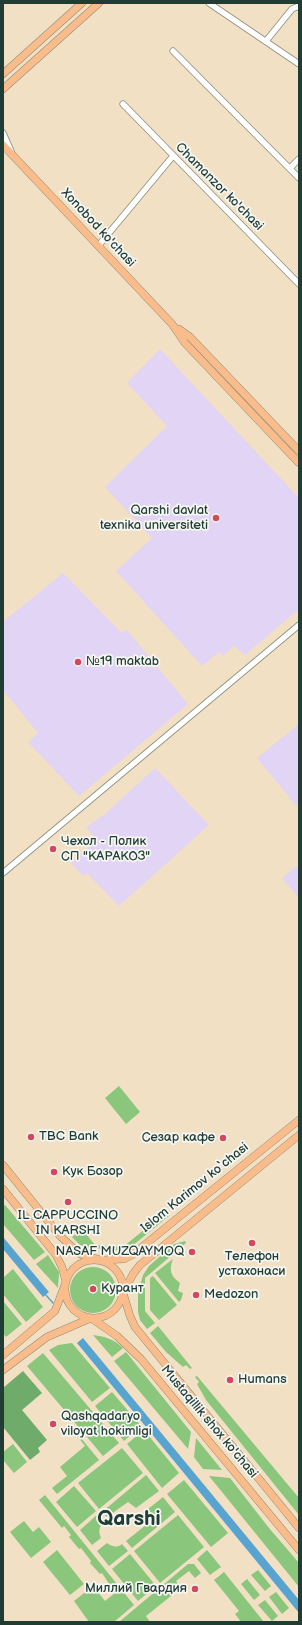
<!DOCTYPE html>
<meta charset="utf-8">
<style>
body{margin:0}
#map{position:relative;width:302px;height:1625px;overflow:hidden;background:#f2e0c4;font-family:"Balsamiq Sans",sans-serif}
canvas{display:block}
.frame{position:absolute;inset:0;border:4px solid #1f3d34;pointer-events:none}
</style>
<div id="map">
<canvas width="302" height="1625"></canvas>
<div class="frame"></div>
</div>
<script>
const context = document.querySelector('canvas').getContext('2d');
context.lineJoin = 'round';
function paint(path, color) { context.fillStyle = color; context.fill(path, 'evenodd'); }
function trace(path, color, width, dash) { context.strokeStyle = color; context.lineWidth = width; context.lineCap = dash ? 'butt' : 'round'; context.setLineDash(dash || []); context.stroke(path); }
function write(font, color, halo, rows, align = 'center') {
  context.font = font + ' "Balsamiq Sans",sans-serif'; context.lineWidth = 3.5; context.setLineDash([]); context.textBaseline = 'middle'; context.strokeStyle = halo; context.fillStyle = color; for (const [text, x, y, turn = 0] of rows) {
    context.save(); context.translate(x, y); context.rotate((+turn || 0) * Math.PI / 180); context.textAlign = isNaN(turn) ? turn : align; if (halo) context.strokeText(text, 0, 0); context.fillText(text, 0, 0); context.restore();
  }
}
paint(new Path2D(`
 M 160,349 L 299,498 L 299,609 L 245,655 L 234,646 L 223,656 L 219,652 L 202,666 L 116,571 L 152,538 L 105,487 L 167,426 L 127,383 Z
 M 63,573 L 122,633 L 127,630 L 188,704 L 79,796 L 28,742 L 38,733 L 3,690 L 3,622 Z
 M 298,725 L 299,727 L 299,809 L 257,758 Z
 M 155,768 L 209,825 L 119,906 L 87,873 L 83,876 L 71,863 L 97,840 L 86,827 L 105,814 Z
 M 299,864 L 299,898 L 282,878 Z`), '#e1d4f4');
paint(new Path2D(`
 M 119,1086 L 140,1112 L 126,1124 L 105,1098 Z
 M 5,1205 L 45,1252 L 34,1260 L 3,1224 L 3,1206 Z
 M 167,1211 L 170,1215 L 131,1247 L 121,1251 L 85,1247 L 80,1245 L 72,1237 L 82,1229 L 95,1245 L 123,1247 Z
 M 185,1241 L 186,1243 L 145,1278 L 145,1311 L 155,1323 L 147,1329 L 140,1320 L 138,1312 L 138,1293 L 143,1275 L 149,1266 L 174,1244 Z
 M 48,1255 L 59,1272 L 58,1288 L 36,1264 Z
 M 173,1259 C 169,1269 170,1276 180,1283 L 178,1291 L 183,1293 L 181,1300 L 179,1302 L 155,1273 Z
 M70 1290a23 23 0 1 1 46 0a23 23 0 1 1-46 0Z
 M 13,1269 L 43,1307 L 26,1322 L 3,1294 L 3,1278 Z
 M 153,1276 L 177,1305 L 159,1320 L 150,1310 L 150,1278 Z
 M 3,1301 L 22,1324 L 6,1337 L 3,1333 Z
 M 158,1326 L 192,1368 L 190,1369 L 186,1365 L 183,1367 L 166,1352 L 150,1333 Z
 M 93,1335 C 106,1337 114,1339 123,1348 L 112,1357 Z
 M 72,1343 L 110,1388 L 92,1402 L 49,1350 L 58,1345 Z
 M 126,1352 L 191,1432 L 188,1449 L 114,1361 Z
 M 43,1353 L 119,1443 L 103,1456 L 27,1366 Z
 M 197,1376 L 299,1498 L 299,1515 L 206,1400 L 197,1384 L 199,1382 L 195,1377 Z
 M 112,1392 L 141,1426 L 124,1441 L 95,1406 Z
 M 144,1430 L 179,1473 L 162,1488 L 127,1444 Z
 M 76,1432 L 99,1460 L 57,1494 L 52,1488 L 67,1476 L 60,1467 L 85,1446 L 75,1433 Z
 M 196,1438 L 222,1470 L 203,1469 L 194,1457 Z
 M 13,1444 L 27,1462 L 14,1473 L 3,1460 L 3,1452 Z
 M 122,1448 L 143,1473 L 99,1509 L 78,1483 Z
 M 146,1475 L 159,1491 L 136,1508 L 128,1502 L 107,1517 L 102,1512 Z
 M 209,1476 L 230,1478 L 269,1528 L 299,1563 L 299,1587 Z
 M 184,1480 L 228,1533 L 211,1547 L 167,1494 Z
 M 74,1486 L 96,1511 L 77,1527 L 56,1502 Z
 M 45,1495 L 134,1605 L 114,1622 L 89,1622 L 74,1601 L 93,1586 L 105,1601 L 115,1593 L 102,1573 L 100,1574 L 90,1563 L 91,1561 L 81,1548 L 79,1549 L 69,1537 L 71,1535 L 64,1526 L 62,1528 L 39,1500 Z
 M 163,1497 L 175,1512 L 132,1548 L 126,1541 L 146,1525 L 146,1520 L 142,1514 Z
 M 98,1514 L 104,1521 C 99,1527 98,1531 101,1538 L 92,1545 L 80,1530 Z
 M 178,1515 L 204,1547 L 160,1583 L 134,1551 Z
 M 24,1521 L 33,1532 L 39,1527 L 51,1542 L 31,1558 L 10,1532 Z
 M 107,1543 C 112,1547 117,1548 122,1544 L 128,1551 L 109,1566 L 97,1551 Z
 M 57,1550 L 84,1584 L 70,1595 L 43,1562 Z
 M 207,1550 L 221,1567 L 210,1575 L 197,1559 Z
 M 130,1554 L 156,1586 L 138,1601 L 112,1569 Z
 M 188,1564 L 194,1564 L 201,1573 L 195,1578 L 189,1571 L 176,1581 L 181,1588 L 146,1616 L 150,1622 L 119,1622 Z
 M 258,1570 L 271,1586 L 265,1591 L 251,1575 Z
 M 224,1572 L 264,1622 L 241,1622 L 235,1614 L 239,1611 L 214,1580 Z
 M 247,1579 L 260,1595 L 254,1600 L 241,1584 Z
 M 276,1592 L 289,1608 L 282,1614 L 269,1597 Z
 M 265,1600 L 278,1616 L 272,1621 L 258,1605 Z`), '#8ac67b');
paint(new Path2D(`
 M 23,1371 L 42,1393 L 22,1410 L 47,1440 L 38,1448 L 40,1452 L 30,1460 L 3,1427 L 3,1388 Z`), '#6fab6b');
paint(new Path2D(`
 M 3,1237 L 49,1292 L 43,1297 L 3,1249 Z
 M 83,1338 L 299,1600 L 299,1613 L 77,1343 Z`), '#56a4cf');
trace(new Path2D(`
 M 45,1294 L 53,1303`), '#56a4cf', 1.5);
const minor = new Path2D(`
 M 209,3 L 299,64
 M 266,41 L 292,9 L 299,6
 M 173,51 L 299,178
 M 123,104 L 299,284
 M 3,133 L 11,151
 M 290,168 L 299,159
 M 99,245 L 173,156
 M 3,873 L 299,625`);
const major = new Path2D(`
 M 3,74 L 82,3
 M 3,89 L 99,3
 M 3,145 L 172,324 L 185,343 L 299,463
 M 179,329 L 190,337 L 299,451
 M 299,1135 L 140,1265 L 133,1274 L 123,1293 L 130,1316 L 135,1327 L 299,1528
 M 3,1165 L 61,1237 L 80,1254 L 101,1260 L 124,1259 L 132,1255 L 299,1120
 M 3,1189 L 56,1255 L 62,1267 L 66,1282 L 55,1311 L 3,1355
 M65 1289a29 29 0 1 1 58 0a29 29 0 1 1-58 0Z
 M 3,1370 L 47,1337 L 91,1318 L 117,1336 L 141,1359 L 299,1550`);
trace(minor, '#888e7c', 7);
trace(major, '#888e7c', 8);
trace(minor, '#fff', 5.5);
trace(major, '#fabc8b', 7);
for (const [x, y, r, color] of [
 [216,518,4,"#d1495b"],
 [78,662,4,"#d1495b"],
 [53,849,4,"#d1495b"],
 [31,1137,4,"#d1495b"],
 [223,1138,4,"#d1495b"],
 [54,1172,4,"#d1495b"],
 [68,1202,4,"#d1495b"],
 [252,1243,4,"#d1495b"],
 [192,1252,4,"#d1495b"],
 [93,1289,4,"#d1495b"],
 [196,1295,4,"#d1495b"],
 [230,1380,4,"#d1495b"],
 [53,1424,4,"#d1495b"],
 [195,1589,4,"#d1495b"]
]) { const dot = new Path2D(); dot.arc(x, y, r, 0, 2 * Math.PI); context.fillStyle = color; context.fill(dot); trace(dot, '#f6f6f2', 1.5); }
write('13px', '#1f3d34', '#f6f6f2', [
 ["Chamanzor ko'chasi",219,187,45],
 ["Xonobod ko'chasi",98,228,47],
 ["Islom Karimov ko‘chasi",195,1188,-39],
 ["Mustaqillik shox ko'chasi",209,1422,50]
]);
write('13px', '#1f3d34', '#f6f6f2', [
 ["Qarshi davlat",208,511,"right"],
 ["texnika universiteti",208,526,"right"],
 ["№19 maktab",86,662],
 ["Чехол - Полик",61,842],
 ["СП \"КАРАКОЗ\"",61,857],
 ["TBC Bank",39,1137],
 ["Сезар кафе",215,1138,"right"],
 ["Кук Бозор",62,1172],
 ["IL CAPPUCCINO",68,1216,"center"],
 ["IN KARSHI",68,1231,"center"],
 ["NASAF MUZQAYMOQ",184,1252,"right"],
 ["Телефон",252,1257,"center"],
 ["устахонаси",252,1272,"center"],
 ["Курант",101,1289],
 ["Medozon",204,1295],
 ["Humans",238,1380],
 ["Qashqadaryo",61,1417],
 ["viloyat hokimligi",61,1432],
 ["Миллий Гвардия",187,1589,"right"]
], 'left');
write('bold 21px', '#1f3d34', '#f6f6f2', [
 ["Qarshi",129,1520]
]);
</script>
